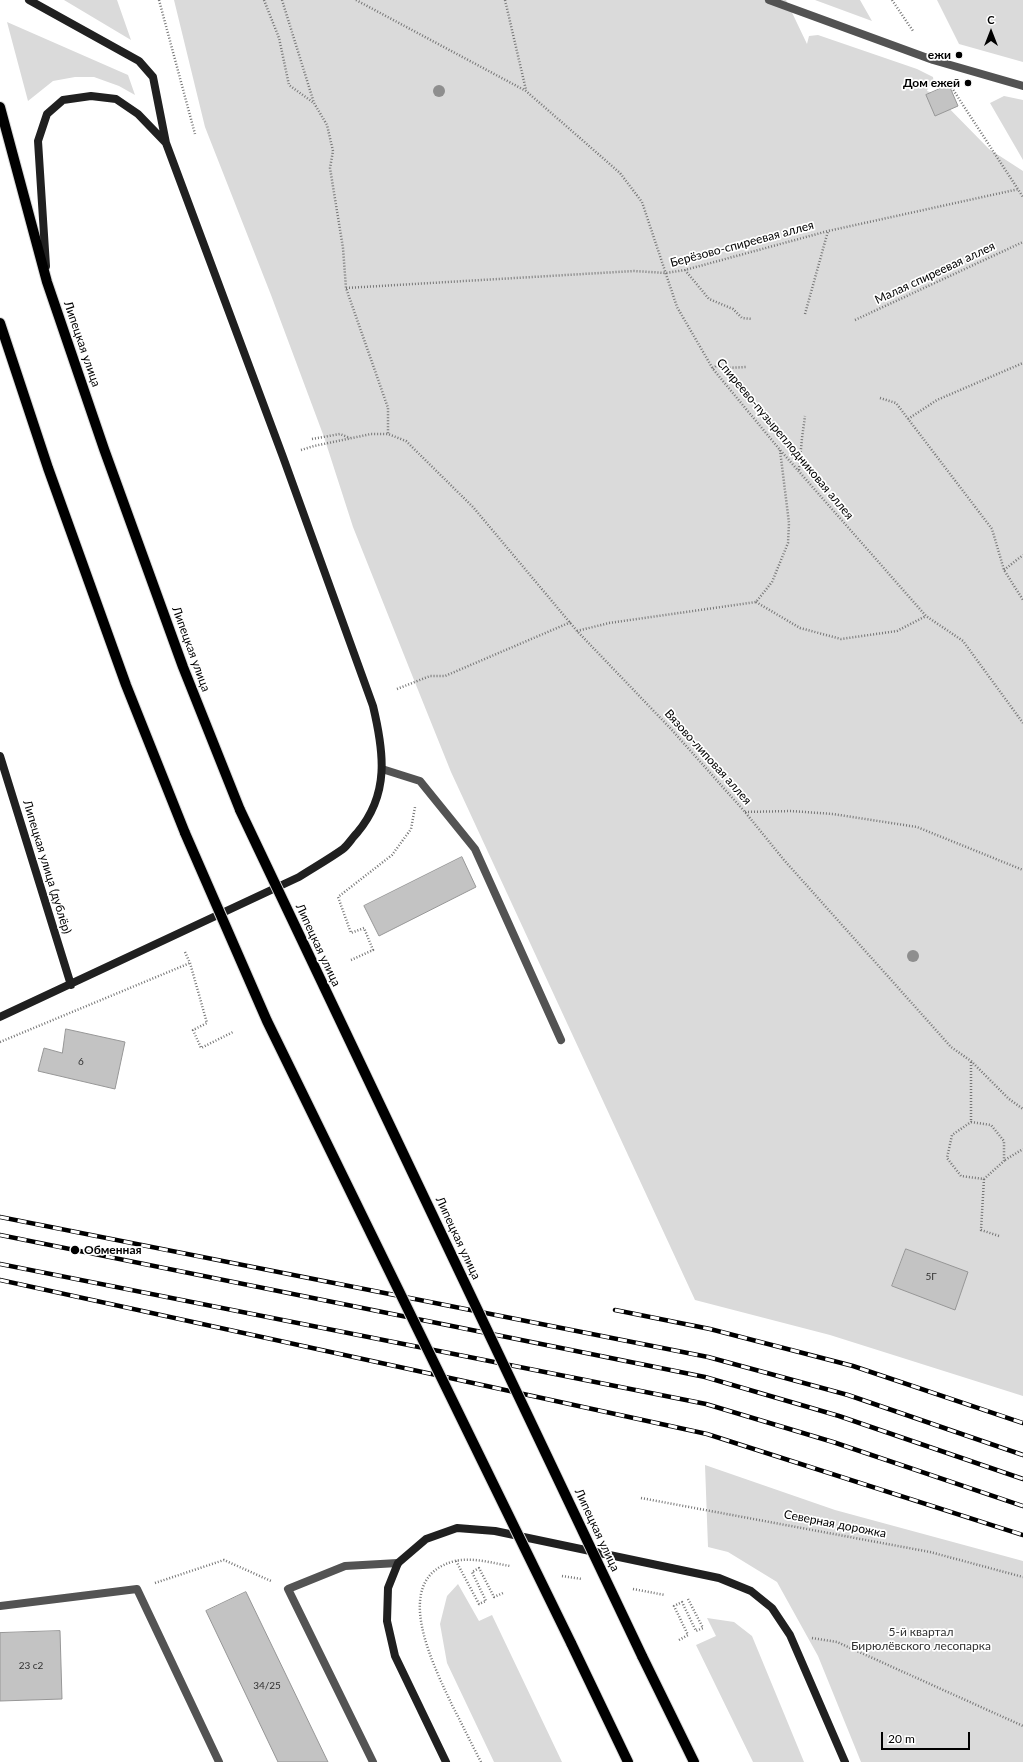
<!DOCTYPE html>
<meta charset="utf-8">
<style>
body{margin:0}
#map{position:relative;width:1023px;height:1762px;overflow:hidden;background:#fff;font-family:Lato,sans-serif}
canvas{display:block}
.north{position:absolute;left:971px;top:12px;width:40px;height:40px;-webkit-text-stroke:3px #fff;paint-order:stroke;rotate:0deg;font-size:11px;font-weight:700;line-height:16px;text-align:center;color:#000}
.north::after{content:'';display:block;margin:auto;width:14px;height:18px;background:#000;clip-path:polygon(50% 0,100% 100%,50% 72%,0 100%)}
.scale{position:absolute;left:881px;top:1732px;width:89px;height:18px;box-sizing:border-box;border:2px solid #000;border-top:0;padding-left:5px;font-size:12px;line-height:14px;white-space:nowrap;color:#000;-webkit-text-stroke:3px #fff;paint-order:stroke}
</style>
<div id="map">
<canvas width="1023" height="1762"></canvas>
<div class="north">С</div>
<div class="scale">20 m</div>
</div>
<script>
const context = document.querySelector('canvas').getContext('2d');
context.lineJoin = 'round';
function paint(path, color) { context.fillStyle = color; context.fill(path, 'evenodd'); }
function trace(path, color, width, dash) { context.strokeStyle = color; context.lineWidth = width; context.lineCap = dash ? 'butt' : 'round'; context.setLineDash(dash || []); context.stroke(path); }
function write(font, color, halo, rows, align = 'center') {
  context.font = font + ' Lato,sans-serif'; context.lineWidth = 3.5; context.setLineDash([]); context.textBaseline = 'middle'; context.strokeStyle = halo; context.fillStyle = color; for (const [text, x, y, turn = 0] of rows) {
    context.save(); context.translate(x, y); context.rotate((+turn || 0) * Math.PI / 180); context.textAlign = isNaN(turn) ? turn : align; if (halo) context.strokeText(text, 0, 0); context.fillText(text, 0, 0); context.restore();
  }
}
paint(new Path2D(`
 M 64,0 L 117,0 L 131,40 Z
 M 174,0 L 786,0 L 807,44 L 809,36 L 818,35 L 917,69 L 933,77 L 934,85 L 929,86 L 927,91 L 935,94 L 989,149 L 1023,171 L 1023,1396 L 830,1335 L 695,1300 L 451,772 L 410,670 L 353,527 L 324,437 L 271,295 L 205,127 Z
 M 815,0 L 860,0 L 872,21 Z
 M 937,0 L 1023,0 L 1023,62 L 959,44 Z
 M 7,22 L 128,75 L 135,95 L 119,86 L 94,77 L 75,77 L 53,81 L 28,101 Z
 M 1004,96 L 1023,100 L 1023,160 L 990,103 Z
 M 705,1465 L 835,1510 L 1023,1561 L 1023,1762 L 861,1762 L 818,1656 L 777,1582 L 728,1552 L 708,1547 Z
 M 458,1584 L 479,1621 L 492,1615 L 562,1762 L 494,1762 L 447,1663 L 440,1624 L 447,1596 Z
 M 707,1618 L 734,1622 L 752,1636 L 804,1762 L 753,1762 L 696,1645 L 716,1636 Z`), '#dadada');
const building = new Path2D(`
 M 949,85 L 958,106 L 935,116 L 926,95 Z
 M 462,857 L 476,887 L 379,936 L 364,906 Z
 M 66,1029 L 125,1042 L 115,1089 L 38,1071 L 44,1048 L 62,1053 Z
 M 906,1249 L 968,1272 L 955,1310 L 892,1286 Z
 M 246,1592 L 328,1762 L 278,1762 L 206,1611 Z
 M 60,1631 L 62,1699 L 0,1701 L 0,1633 Z`);
paint(building, '#c3c3c3');
trace(building, '#979797', 1);
const primary = new Path2D(`
 M 0,107 L 47,282 L 104,449 L 183,667 L 240,810
 M 0,323 L 48,468 L 126,685 L 185,833
 M 571,1643 L 628,1762
 M 642,1656 L 694,1762`);
trace(primary, '#dbdbdb', 12);
trace(new Path2D(`
 M 159,0 L 195,134
 M 264,0 L 279,38 L 289,85 L 314,103
 M 282,0 L 314,103 L 327,125 L 333,151 L 330,168 L 343,248 L 346,288 L 388,408 L 388,434
 M 356,0 L 526,91 L 620,173 L 642,202 L 677,307 L 713,369 L 780,450 L 926,616 L 963,641 L 1023,723
 M 505,0 L 526,90
 M 892,0 L 913,31
 M 950,85 L 1023,197
 M 685,270 L 709,299 L 733,309 L 742,318 L 752,319
 M 346,288 L 634,271 L 666,273 L 685,270 L 828,231 L 1019,189
 M 805,314 L 828,231
 M 855,320 L 1023,242
 M 713,369 L 716,366 L 725,368 L 747,367
 M 880,398 L 896,403 L 992,529 L 1004,570 L 1023,600
 M 908,419 L 937,400 L 1023,363
 M 312,439 L 340,434 L 350,438
 M 301,450 L 314,446 L 371,434 L 388,434 L 406,441 L 473,507 L 577,631 L 671,729 L 745,812 L 784,860 L 951,1047 L 971,1061 L 1009,1099 L 1023,1109
 M 799,470 L 802,438 L 805,416
 M 1004,570 L 1023,555
 M 756,602 L 800,628 L 841,639 L 897,631 L 926,616
 M 577,631 L 609,623 L 756,602 L 772,582 L 788,543 L 789,523 L 780,450
 M 397,689 L 430,676 L 445,676 L 571,622
 M 745,812 L 791,811 L 833,814 L 917,827 L 1023,870
 M 185,952 L 190,963 L 207,1023 L 193,1030 L 201,1048 L 233,1032
 M 351,960 L 373,950 L 364,928 L 351,933 L 338,897 L 392,855 L 411,829 L 415,807
 M 0,1042 L 190,963
 M 971,1062 L 971,1122
 M 971,1122 L 991,1125 L 1004,1141 L 1004,1161 L 984,1179 L 961,1176 L 947,1158 L 952,1135 Z
 M 1005,1160 L 1023,1149
 M 984,1179 L 981,1230 L 999,1236
 M 641,1498 L 930,1552 L 1023,1577
 M 456,1561 L 479,1604 L 486,1601 L 472,1572 L 479,1568 L 494,1597 L 503,1593
 M 562,1576 L 582,1579
 M 155,1583 L 224,1560 L 271,1581
 M 633,1589 L 665,1595
 M 812,1638 L 837,1642 L 1023,1726
 M 679,1640 L 688,1635 L 674,1606 L 682,1602 L 696,1631 L 703,1628 L 688,1599
 M 481,1762 C 471,1743 462,1724 452,1705 C 434,1666 388,1578 455,1561 C 473,1557 492,1563 510,1566`), '#757575', 2.5, [1, 2]);
trace(new Path2D(`
 M 769,0 L 933,60 L 1023,86
 M 382,769 L 420,781 L 475,849 L 561,1040
 M 0,1606 L 137,1589 L 219,1762
 M 373,1762 L 288,1589 L 345,1566 L 398,1563`), '#535353', 8);
trace(new Path2D(`
 M 46,266 L 38,141 L 47,114 L 63,100 L 91,96 L 116,99 L 138,114 L 165,142
 M 0,756 L 71,985
 M 0,1017 L 299,877 C 313,868 329,859 343,849 C 348,845 352,838 357,833 C 390,794 384,752 373,706 L 283,457 L 166,143 L 153,77 L 139,61 L 29,0
 M 446,1762 L 395,1656 L 387,1621 L 388,1588 L 398,1563 L 426,1539 L 457,1528 L 495,1531 L 719,1578 L 751,1591 L 772,1608 L 790,1635 L 845,1762`), '#202020', 8);
trace(primary, '#000', 10);
const rail = new Path2D(`
 M 0,1217 L 708,1357 L 848,1395 L 1023,1455
 M 0,1235 L 705,1377 L 839,1416 L 1023,1479
 M 0,1264 L 706,1404 L 833,1442 L 1023,1506
 M 0,1280 L 707,1434 L 1023,1535
 M 615,1310 L 710,1329 L 853,1366 L 1023,1423`);
trace(rail, '#000', 4.5);
trace(rail, '#fff', 3, [9]);
const primaryBridge = new Path2D(`
 M 240,810 L 642,1656
 M 185,833 L 267,1021 L 571,1643`);
trace(primaryBridge, '#dbdbdb', 12, []);
trace(primaryBridge, '#000', 10);
context.fillStyle = '#8e8e8e';
for (const [x, y] of [
 [439,91],
 [913,956]
]) { context.beginPath(); context.arc(x, y, 6, 0, 2 * Math.PI); context.fill(); }
for (const [x, y, r, color] of [
 [959,55,4,"#000"],
 [968,83,4,"#000"],
 [75,1250,5,"#000"]
]) { const dot = new Path2D(); dot.arc(x, y, r, 0, 2 * Math.PI); context.fillStyle = color; context.fill(dot); trace(dot, '#fff', 1.5); }
write('10px', '#313131', null, [
 ["6",81,1062],
 ["5Г",931,1277],
 ["23 с2",31,1666],
 ["34/25",267,1686]
]);
write('bold 12px', '#000', '#fff', [
 ["ежи",951,55],
 ["Дом ежей",960,83],
 ["Обменная",84,1250,"left"]
], 'right');
write('12px', '#000', '#fff', [
 ["Берёзово-спиреевая аллея",742,244,-15],
 ["Малая спиреевая аллея",935,273,-25],
 ["Липецкая улица",82,344,71],
 ["Спиреево-пузыреплодниковая аллея",785,439,50],
 ["Липецкая улица",191,649,70],
 ["Вязово-липовая аллея",708,757,48],
 ["Липецкая улица (дублёр)",47,867,73],
 ["Липецкая улица",318,945,65],
 ["Липецкая улица",458,1238,65],
 ["Северная дорожка",835,1524,11],
 ["Липецкая улица",597,1530,65]
]);
write('12px', '#313131', '#fff', [
 ["5-й квартал",921,1632],
 ["Бирюлёвского лесопарка",921,1646]
]);
</script>
